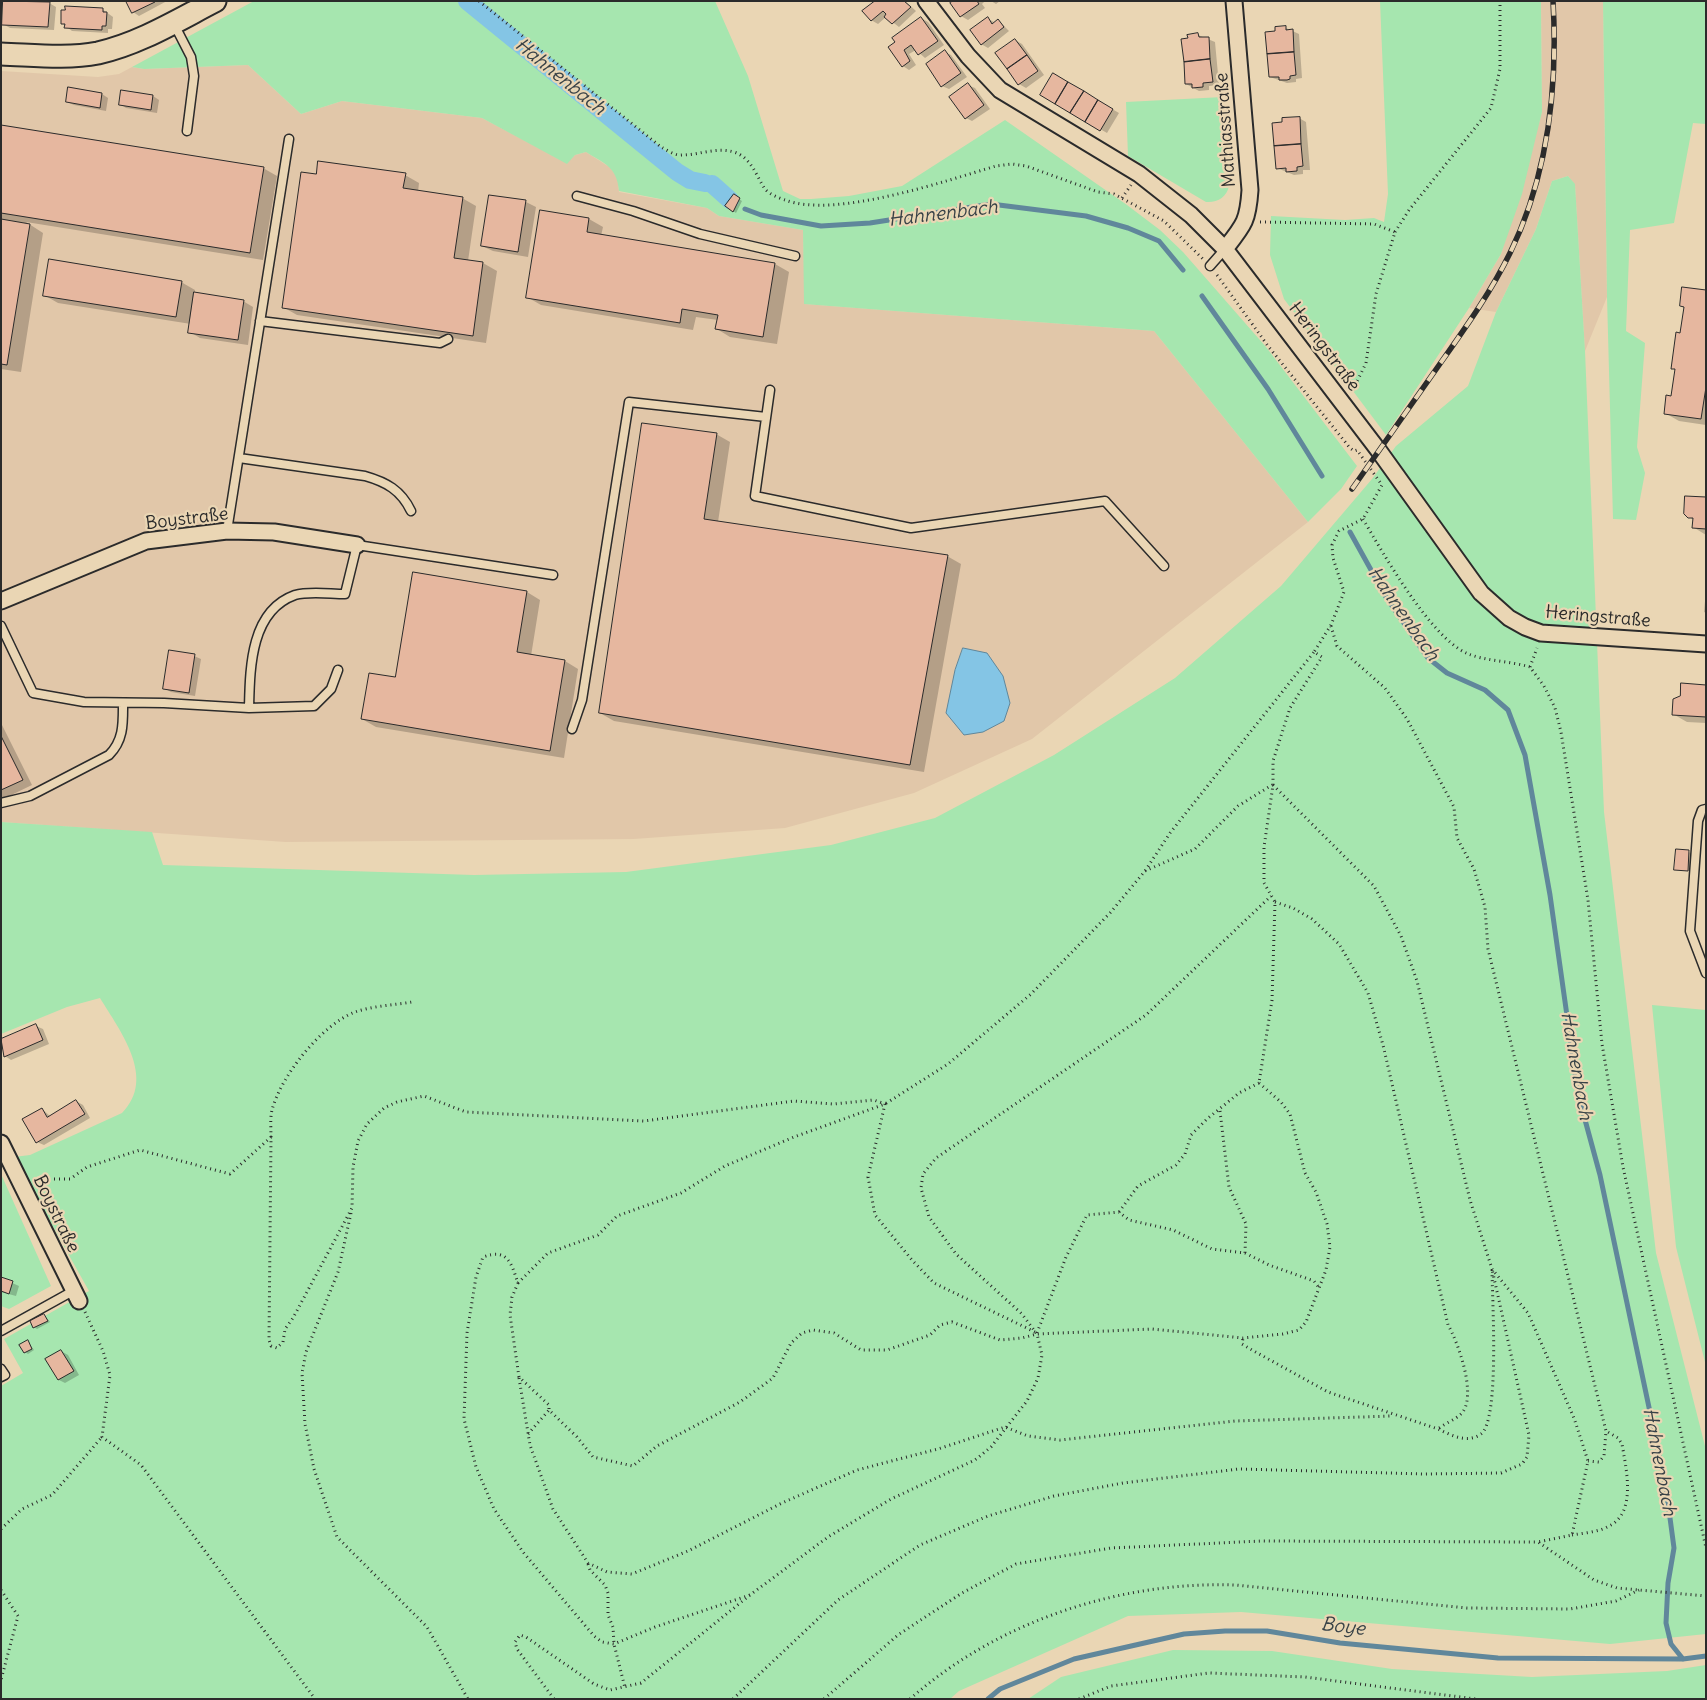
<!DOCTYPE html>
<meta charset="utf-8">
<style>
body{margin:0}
#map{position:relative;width:1707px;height:1700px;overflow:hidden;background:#ead6b4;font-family:Delius,sans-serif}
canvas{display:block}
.frame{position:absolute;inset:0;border:2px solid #2b2b2b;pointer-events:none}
</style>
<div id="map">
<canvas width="1707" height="1700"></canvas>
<div class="frame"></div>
</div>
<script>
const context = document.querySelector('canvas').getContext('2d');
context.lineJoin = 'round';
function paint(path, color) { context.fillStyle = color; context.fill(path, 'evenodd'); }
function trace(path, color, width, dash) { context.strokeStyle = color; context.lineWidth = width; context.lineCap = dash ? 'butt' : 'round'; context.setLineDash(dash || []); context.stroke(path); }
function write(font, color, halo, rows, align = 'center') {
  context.font = font + ' Delius,sans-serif'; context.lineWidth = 4.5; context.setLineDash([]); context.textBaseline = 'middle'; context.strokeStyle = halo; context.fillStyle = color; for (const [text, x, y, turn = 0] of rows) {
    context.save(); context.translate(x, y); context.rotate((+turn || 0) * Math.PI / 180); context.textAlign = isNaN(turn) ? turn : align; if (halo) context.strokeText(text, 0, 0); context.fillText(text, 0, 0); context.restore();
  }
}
paint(new Path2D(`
 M 1541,1 L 1603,1 L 1607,297 L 1585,351 L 1575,185 L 1568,176 L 1552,181 L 1536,229 L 1496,312 L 1469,308 L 1501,254 L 1542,112 Z
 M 248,65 L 301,114 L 342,101 L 482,118 L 567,163 L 575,155 L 586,152 L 611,168 L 618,179 L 619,192 L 707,208 L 719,216 L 803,230 L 805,304 L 1154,331 L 1308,522 L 1032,739 L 914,793 L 785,828 L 634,839 L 286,842 L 1,822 L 1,71 L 98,77 L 119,74 L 132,67 L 144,69 Z`), '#e1c7a9');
paint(new Path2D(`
 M 254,1 L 715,1 L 748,76 L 783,191 L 800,199 L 811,199 L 849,196 L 902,186 L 1005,120 L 1127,205 L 1160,230 L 1183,252 L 1266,347 L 1357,466 L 1341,489 L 1308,522 L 1154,331 L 804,304 L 803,230 L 719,216 L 707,208 L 619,191 C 617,167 605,164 586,152 L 575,155 L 567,164 L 482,118 L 342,101 L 301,114 L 248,65 L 144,69 L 132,67 Z
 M 1380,1 L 1541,1 L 1541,6 L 1542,112 L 1522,194 L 1501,254 L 1469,308 L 1386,435 L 1284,299 L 1270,255 L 1271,216 L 1345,220 L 1374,218 L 1384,222 L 1388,194 Z
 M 1603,1 L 1706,1 L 1706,124 L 1693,123 L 1674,223 L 1630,230 L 1626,331 L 1645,343 L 1637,447 L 1645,473 L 1636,520 L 1613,519 L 1607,297 Z
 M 1223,97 L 1229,186 C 1227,197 1217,203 1206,202 L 1128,156 L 1126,102 Z
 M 1568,176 L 1575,184 L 1585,351 L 1604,812 L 1656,1253 L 1706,1450 L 1706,1634 L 1610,1644 L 1241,1612 L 1128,1616 L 959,1691 L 950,1699 L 1,1699 L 1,1386 L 23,1373 L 4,1339 L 89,1291 L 14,1157 L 30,1155 L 122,1113 C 157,1078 120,1031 100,998 L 67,1007 L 1,1034 L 1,822 L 152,832 L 163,865 L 474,875 L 626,872 L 831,845 L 935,818 L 1054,755 L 1175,678 L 1281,586 L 1372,479 L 1396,446 L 1468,386 L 1496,312 L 1536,229 L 1552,181 Z
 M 1652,1005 L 1706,1010 L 1706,1366 L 1676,1247 Z
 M 1,1174 L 51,1286 L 9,1309 L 1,1306 Z
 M 1173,1650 L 1272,1651 L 1392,1669 L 1532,1677 L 1667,1671 L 1706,1665 L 1706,1699 L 1028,1699 L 1061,1677 Z`), '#a6e6af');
const water = new Path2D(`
 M 963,648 L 987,653 L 1003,676 L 1010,703 L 1004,721 L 983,732 L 964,735 L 946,713 L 955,670 Z`);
paint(water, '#84c5e5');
trace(water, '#60879b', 1);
paint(new Path2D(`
 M 127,1 L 167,1 L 139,16 L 133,12 Z
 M 875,1 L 905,1 L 916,11 L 899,27 L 886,17 L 878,24 L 871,20 Z
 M 955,1 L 985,1 L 982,4 L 985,8 L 968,20 L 961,16 Z
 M 991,1 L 1000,1 L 996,4 Z
 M 49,3 L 56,7 L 54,30 L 10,28 L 3,24 Z
 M 102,9 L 113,17 L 112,29 L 108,29 L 108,33 L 72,31 L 62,23 Z
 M 921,18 L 928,22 L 944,45 L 925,58 L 916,50 L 909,54 L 916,65 L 909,70 L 903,66 L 889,47 Z
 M 988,19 L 994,22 L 999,21 L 1009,31 L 988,48 L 981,44 Z
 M 1286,28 L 1299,34 L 1302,78 L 1296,79 L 1296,82 L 1287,83 L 1270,77 Z
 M 1198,35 L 1215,42 L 1219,85 L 1209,86 L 1209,90 L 1199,91 L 1186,84 Z
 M 1015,40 L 1022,44 L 1044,75 L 1026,88 L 1019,84 Z
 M 945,52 L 951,55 L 967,77 L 949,89 L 942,86 Z
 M 1053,75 L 1119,113 L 1107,133 L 1042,95 Z
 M 968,85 L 975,88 L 990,109 L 972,121 L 966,118 Z
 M 69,89 L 102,94 L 108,98 L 106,111 L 74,105 L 67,102 Z
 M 153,96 L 159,100 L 157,113 L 126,108 L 120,104 Z
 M 1299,118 L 1306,122 L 1310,170 L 1303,170 L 1303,174 L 1294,175 L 1277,168 L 1284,123 Z
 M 1,126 L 263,168 L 277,176 L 263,260 L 26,222 L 43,233 L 21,372 L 1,369 Z
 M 317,175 L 405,175 L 419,183 L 418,192 L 462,198 L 476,206 L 468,261 L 483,263 L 497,271 L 486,343 L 297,315 L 283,307 Z
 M 734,196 L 742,201 L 736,213 L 727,206 Z
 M 526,202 L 536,207 L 528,257 L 493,251 L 482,246 Z
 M 541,211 L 589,219 L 603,227 L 601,236 L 775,264 L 789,272 L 777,344 L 730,337 L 717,329 L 718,320 L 696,317 L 693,330 L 541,305 L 527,297 Z
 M 181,282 L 195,290 L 195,294 L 243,301 L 253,307 L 248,345 L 200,338 L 190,332 L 191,324 L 58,303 L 44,295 Z
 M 1706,292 L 1706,425 L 1679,421 L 1665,413 L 1672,397 L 1676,370 L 1672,368 L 1681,334 L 1685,308 L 1681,306 Z
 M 716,434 L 730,442 L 718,522 L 947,556 L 961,564 L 924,772 L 614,721 L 600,713 Z
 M 1706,498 L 1706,535 L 1693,527 L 1694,520 L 1689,517 Z
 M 1706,590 L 1706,613 L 1704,612 Z
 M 527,592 L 540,600 L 531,656 L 565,661 L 578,669 L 564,758 L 376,727 L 362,719 L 396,679 Z
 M 194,656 L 201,659 L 195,696 L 171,692 L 164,688 Z
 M 1706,686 L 1706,723 L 1687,722 L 1673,714 Z
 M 1,723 L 32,785 L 1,800 Z
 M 1677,850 L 1692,853 L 1691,871 L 1676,869 Z
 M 36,1026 L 43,1029 L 49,1044 L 11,1060 L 5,1056 L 1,1041 Z
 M 76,1101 L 83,1105 L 90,1118 L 44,1145 L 37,1142 L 42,1109 L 50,1116 Z
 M 1,1278 L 19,1286 L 16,1296 L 1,1292 Z
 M 44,1315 L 50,1322 L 37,1329 L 34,1327 Z
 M 28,1342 L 34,1350 L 28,1354 L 25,1352 Z
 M 61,1351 L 68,1355 L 79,1375 L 65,1383 L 59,1380 Z`), '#0003');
trace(new Path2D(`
 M 745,209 L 761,215 L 821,226 L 870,223 L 991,204 L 1086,216 L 1128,228 L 1159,241 L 1183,270
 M 1202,296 L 1268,389 L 1322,476
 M 1350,532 L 1386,597 L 1428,658 L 1447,673 L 1485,690 L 1508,710 L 1525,755 L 1550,895 L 1578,1094 L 1600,1175 L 1666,1488 L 1674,1548 L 1668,1583 L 1666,1623 L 1671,1644 L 1683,1659
 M 988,1699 L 1000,1689 L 1074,1659 L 1184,1634 L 1225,1631 L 1267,1631 L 1340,1643 L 1498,1658 L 1683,1659 L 1706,1656`), '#60879b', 5);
trace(new Path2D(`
 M 467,1 L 677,172 L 690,180 L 705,183
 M 712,184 L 730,200`), '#84c5e5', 18);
const building = new Path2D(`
 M 3,1 L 50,2 L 48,27 L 2,25 Z
 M 126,1 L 155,1 L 155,2 L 132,13 Z
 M 875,1 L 904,1 L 911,7 L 892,24 L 884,17 L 886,14 L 883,11 L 871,21 L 862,11 Z
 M 953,1 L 977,1 L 979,4 L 960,17 L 950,3 Z
 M 65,6 L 103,8 L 103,12 L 107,12 L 106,26 L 102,26 L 102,30 L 64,28 L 65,24 L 61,24 L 61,10 L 65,10 Z
 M 921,17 L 938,41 L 918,55 L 911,45 L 904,50 L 910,61 L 902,67 L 888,47 L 895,42 L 892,38 Z
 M 988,17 L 992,24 L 998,19 L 1004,27 L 981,45 L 970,30 Z
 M 1286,26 L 1286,30 L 1293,29 L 1294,52 L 1267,54 L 1265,32 L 1275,31 L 1275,27 Z
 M 1198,33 L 1199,37 L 1209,37 L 1210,59 L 1184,62 L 1181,39 L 1188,38 L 1187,35 Z
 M 1015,39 L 1027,55 L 1007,69 L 995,53 Z
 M 945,50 L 961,73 L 941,87 L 926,64 Z
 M 1294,52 L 1296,75 L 1290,76 L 1290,79 L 1287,80 L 1279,80 L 1279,77 L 1269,77 L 1267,54 Z
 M 1027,55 L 1038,71 L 1018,85 L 1007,69 Z
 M 1210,59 L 1213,82 L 1203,83 L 1203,87 L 1192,88 L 1192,84 L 1185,84 L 1184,62 Z
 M 1053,73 L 1068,82 L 1055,104 L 1040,95 Z
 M 1068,82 L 1084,91 L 1070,113 L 1055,104 Z
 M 968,83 L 984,105 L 965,119 L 949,97 Z
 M 68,87 L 102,93 L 100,108 L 66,102 Z
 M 121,90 L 153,95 L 151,110 L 119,105 Z
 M 1084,91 L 1098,100 L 1085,122 L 1070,113 Z
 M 1098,100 L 1113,109 L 1100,131 L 1085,122 Z
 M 1300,117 L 1301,144 L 1274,146 L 1272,123 L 1282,122 L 1282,118 Z
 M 1,125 L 264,167 L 250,253 L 1,213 Z
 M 1301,144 L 1303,166 L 1297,167 L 1297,171 L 1286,172 L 1286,168 L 1276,169 L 1274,146 Z
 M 318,161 L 406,173 L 403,188 L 463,197 L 454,258 L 483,262 L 473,336 L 282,308 L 301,172 L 316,174 Z
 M 734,194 L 740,198 L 733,212 L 725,206 Z
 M 489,195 L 526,200 L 518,252 L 481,246 Z
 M 540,210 L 589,218 L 587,232 L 775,263 L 763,337 L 715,329 L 718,315 L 682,309 L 680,323 L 526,298 Z
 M 1,219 L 30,224 L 7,365 L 1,364 Z
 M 49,259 L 182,281 L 176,317 L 43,296 Z
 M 1682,287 L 1706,290 L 1706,387 L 1701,419 L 1664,414 L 1666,395 L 1671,396 L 1675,369 L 1671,369 L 1676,332 L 1680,333 L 1684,307 L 1680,306 Z
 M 194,292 L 244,300 L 238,340 L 188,333 Z
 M 642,423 L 717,433 L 704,519 L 948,555 L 910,765 L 599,713 Z
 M 1685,496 L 1706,497 L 1706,529 L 1692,528 L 1693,518 L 1688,518 L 1684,514 Z
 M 413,572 L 527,591 L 517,652 L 565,660 L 550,751 L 361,719 L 369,673 L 395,677 Z
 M 169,650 L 195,654 L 189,693 L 163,689 Z
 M 1681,683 L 1706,685 L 1706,717 L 1672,715 L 1673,699 L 1680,696 Z
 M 1,736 L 23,780 L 1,790 Z
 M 1676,849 L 1689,850 L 1688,871 L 1674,870 Z
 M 36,1024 L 43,1040 L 4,1057 L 1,1039 Z
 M 76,1100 L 85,1114 L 36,1143 L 22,1119 L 42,1108 L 47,1117 Z
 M 1,1277 L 13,1281 L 9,1294 L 1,1291 Z
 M 44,1314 L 48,1321 L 33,1328 L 30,1321 Z
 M 28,1340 L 32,1349 L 24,1353 L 19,1345 Z
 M 61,1350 L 74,1371 L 58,1380 L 45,1359 Z`);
paint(building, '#e6b79f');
trace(building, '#2b2b2b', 1);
const lane = new Path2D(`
 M 174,24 L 191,57 L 194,76 L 187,131
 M 577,196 L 633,211 L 700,234 L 795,256
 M 1210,266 L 1225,249
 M 260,321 L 440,343 L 448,339
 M 770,390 L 755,496 L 911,528 L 1105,501 L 1164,566
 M 239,458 L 365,476 C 386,482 401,490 411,511
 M 227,531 L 289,139
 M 1,626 L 33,693 L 84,702 L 164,703 L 249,708 C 250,669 250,611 295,595 C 309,591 330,594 345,594 L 357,545 L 553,575
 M 249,708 L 314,706 L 331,689 L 338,670
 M 572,729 L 582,700 L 629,402 L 766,417
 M 1,803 L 30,796 L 109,755 C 124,740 123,723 123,703
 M 1706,809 L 1702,810 L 1698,821 L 1690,931 L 1706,973
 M 1,1331 L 73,1291
 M 1,1369 L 5,1375 L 1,1377`);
const street = new Path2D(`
 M 926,1 L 968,56 L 1000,90 L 1139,174 L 1191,215 L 1225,249 L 1379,451 L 1481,593 L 1509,618 L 1525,627 L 1541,633 L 1706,644
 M 1225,249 C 1244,225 1248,221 1250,190 L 1234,1
 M 1,601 L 146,541 L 227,531 L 274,532 L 357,545
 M 1,1143 L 79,1301`);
const secondary = new Path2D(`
 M 1,54 C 33,55 67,59 98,53 C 139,44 178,20 215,1`);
trace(lane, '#2b2b2b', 11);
trace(street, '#2b2b2b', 19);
trace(secondary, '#2b2b2b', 25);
trace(new Path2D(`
 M 479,1 L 661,147 C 667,150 675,156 682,155 C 699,155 716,147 734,152 C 752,158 756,176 765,189 C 769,194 779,198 785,200 C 835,219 945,181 996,166 L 1012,164 L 1026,166 L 1098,192 L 1114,194 L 1164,221 L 1203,259
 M 1122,198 L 1131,185
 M 1260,222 L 1374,224 L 1395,232 L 1376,294 L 1366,363 L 1352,392
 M 1395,232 L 1409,210 L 1491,108 L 1500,69 L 1500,1
 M 1217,275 L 1268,346 L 1350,448 L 1354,451 L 1357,450 L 1382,485 L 1363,519 L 1339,531 L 1332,545 L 1333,558 L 1344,592 L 1331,625 L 1314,652 L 1322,657 L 1290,708 L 1273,761 L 1273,785 L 1264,847 L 1264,883 L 1275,902 L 1272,1000 L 1259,1083
 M 1363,519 C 1384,555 1430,636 1466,653 C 1484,661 1510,661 1530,667 L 1544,686 L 1555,708 L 1561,732 L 1588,900 L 1602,1044 L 1623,1167 L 1706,1548
 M 1331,626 L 1337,646 L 1385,688 L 1407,719 L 1454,807 L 1457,838 L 1474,869 L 1485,907 L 1488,949 L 1606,1431 L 1604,1456 L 1599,1462 L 1588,1461
 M 1530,667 L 1537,648
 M 1273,785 L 1374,886 L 1401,936 L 1417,981 L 1470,1200 L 1492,1269 L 1528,1313 L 1574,1418 L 1588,1461 L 1572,1535 L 1538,1542
 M 1145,871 L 1195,849 L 1238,806 L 1272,785
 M 1275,902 L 1293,908 L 1312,919 L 1339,944 L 1368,993 L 1383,1045 L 1448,1325 C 1458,1342 1478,1397 1461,1414 C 1455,1420 1445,1423 1438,1429
 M 1220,1111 L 1229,1187 L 1246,1224 L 1245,1253
 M 271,1137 C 271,1129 270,1118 272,1110 C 281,1076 321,1025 355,1012 C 372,1006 394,1005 412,1002
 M 34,1179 L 70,1179 L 87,1167 L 140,1150 L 230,1174 L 271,1137 L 269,1340 L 271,1346 L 277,1348 L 283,1342 L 285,1329 L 293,1318 L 352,1208 L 353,1167 L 358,1141 L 367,1124 L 384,1108 L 397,1102 L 424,1096 L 466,1112 L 644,1121 L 794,1101 L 833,1104 L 874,1100 L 885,1104 L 868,1177 L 875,1215 L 912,1260 L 934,1283 L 1037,1333
 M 1119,1212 L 1138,1186 L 1176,1165 L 1185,1154 L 1191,1135 L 1207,1119 L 1239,1093 L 1259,1083
 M 351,1213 L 338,1272 L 306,1352 L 302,1373 L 305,1424 L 314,1469 L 337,1537 L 427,1627 L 468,1699
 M 518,1283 L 548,1253 L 598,1235 L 617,1216 L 681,1193 L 725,1166 L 794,1137 L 885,1104 L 948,1064 L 1031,994 L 1110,913 L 1145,871 L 1170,833 L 1314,652
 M 85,1312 L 103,1351 L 110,1375 L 102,1437 L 141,1465 L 315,1699
 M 1037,1333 L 1066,1257 L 1087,1215 L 1119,1212 L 1129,1220 L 1173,1230 L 1212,1249 L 1245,1253 L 1269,1265 L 1314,1281 L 1320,1289
 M 519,1378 L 530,1445 L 553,1509 L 588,1563 L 607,1572 L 632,1574 L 688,1551 L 782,1503 L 857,1470 L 938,1449 L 1005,1427 L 1028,1436 L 1060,1440 L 1235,1421 L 1392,1416
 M 528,1434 L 549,1410
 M 1,1529 L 22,1509 L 52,1495 L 102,1437
 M 1572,1535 C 1584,1533 1599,1532 1609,1526 C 1637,1513 1626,1468 1622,1444 L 1618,1438 L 1606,1431
 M 588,1564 L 590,1570 L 605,1585 L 608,1593 L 608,1615 L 613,1627 L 614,1644 L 625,1688
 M 1,1590 L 18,1616 L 1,1680
 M 750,1595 L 655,1627 L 614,1644 L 602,1642 L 594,1636 L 523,1552 L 494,1509 L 476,1467 L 464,1419 L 467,1333 L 476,1277 L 483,1257 C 508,1248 511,1263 518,1283 L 512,1297 L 510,1315 L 519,1377 L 549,1405 L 549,1410 L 577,1437 L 593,1457 L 633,1466 L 657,1446 L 740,1402 L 773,1378 L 791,1343 L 802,1333 L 813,1330 L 834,1333 L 861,1350 L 887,1350 L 930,1335 L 940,1325 L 952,1322 L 1000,1340 L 1022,1338 L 1037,1334 L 1152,1329 L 1243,1338 L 1283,1334 L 1299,1330 L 1306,1322 L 1326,1270 L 1330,1247 L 1327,1224 L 1316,1192 L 1305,1173 L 1290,1114 L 1281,1102 L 1259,1083
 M 554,1699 L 517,1649 L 515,1642 L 520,1635 L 526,1637 L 594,1684 L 610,1690 L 641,1683 L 750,1595 L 828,1537 L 891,1499 L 975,1460 L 991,1447 L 1027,1401 L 1038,1378 L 1042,1355 L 1037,1334 L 1022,1314 L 956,1254 L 929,1217 L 921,1188 L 923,1174 L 936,1158 L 1146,1015 L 1271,896
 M 733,1699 L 838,1600 L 920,1545 L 988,1516 L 1054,1496 L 1123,1483 L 1239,1469 L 1425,1474 L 1501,1473 L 1522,1464 L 1527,1457 L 1529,1435 L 1492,1269 C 1492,1297 1500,1420 1481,1434 C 1467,1444 1451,1435 1438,1429 L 1328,1392 L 1252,1350 L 1242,1344 L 1243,1338
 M 824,1699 L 898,1635 L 962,1593 L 1016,1564 L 1111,1548 L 1262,1541 L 1538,1542 L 1594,1580 L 1617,1588 L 1706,1596
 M 910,1699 C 998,1621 1120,1581 1235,1585 L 1467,1608 L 1570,1609 L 1616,1601 L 1639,1590
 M 1079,1699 L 1111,1686 L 1209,1673 L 1305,1677 L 1476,1699`), '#2b2b2b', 3, [1, 4]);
trace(lane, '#ead6b4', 8);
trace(street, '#ead6b4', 15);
trace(secondary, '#ead6b4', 21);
const rail = new Path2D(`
 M 1352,489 C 1380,449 1409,408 1437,368 C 1463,331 1490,294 1510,253 C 1548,175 1558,87 1553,1`);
trace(rail, '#2b2b2b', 5.5);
trace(rail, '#ead6b4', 4, [11]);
write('18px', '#2b2b2b', '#ead6b4', [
 ["Mathiasstraße",1226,130,-94],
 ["Heringstraße",1324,347,53],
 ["Boystraße",187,519,-7],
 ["Heringstraße",1598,617,5],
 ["Boystraße",56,1214,64]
]);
write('italic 19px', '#384247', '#ead6b4', [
 ["Hahnenbach",560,77,39],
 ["Hahnenbach",943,214,-7],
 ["Hahnenbach",1403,614,55],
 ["Hahnenbach",1576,1066,80],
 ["Hahnenbach",1659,1462,79],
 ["Boye",1343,1627,7]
]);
</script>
